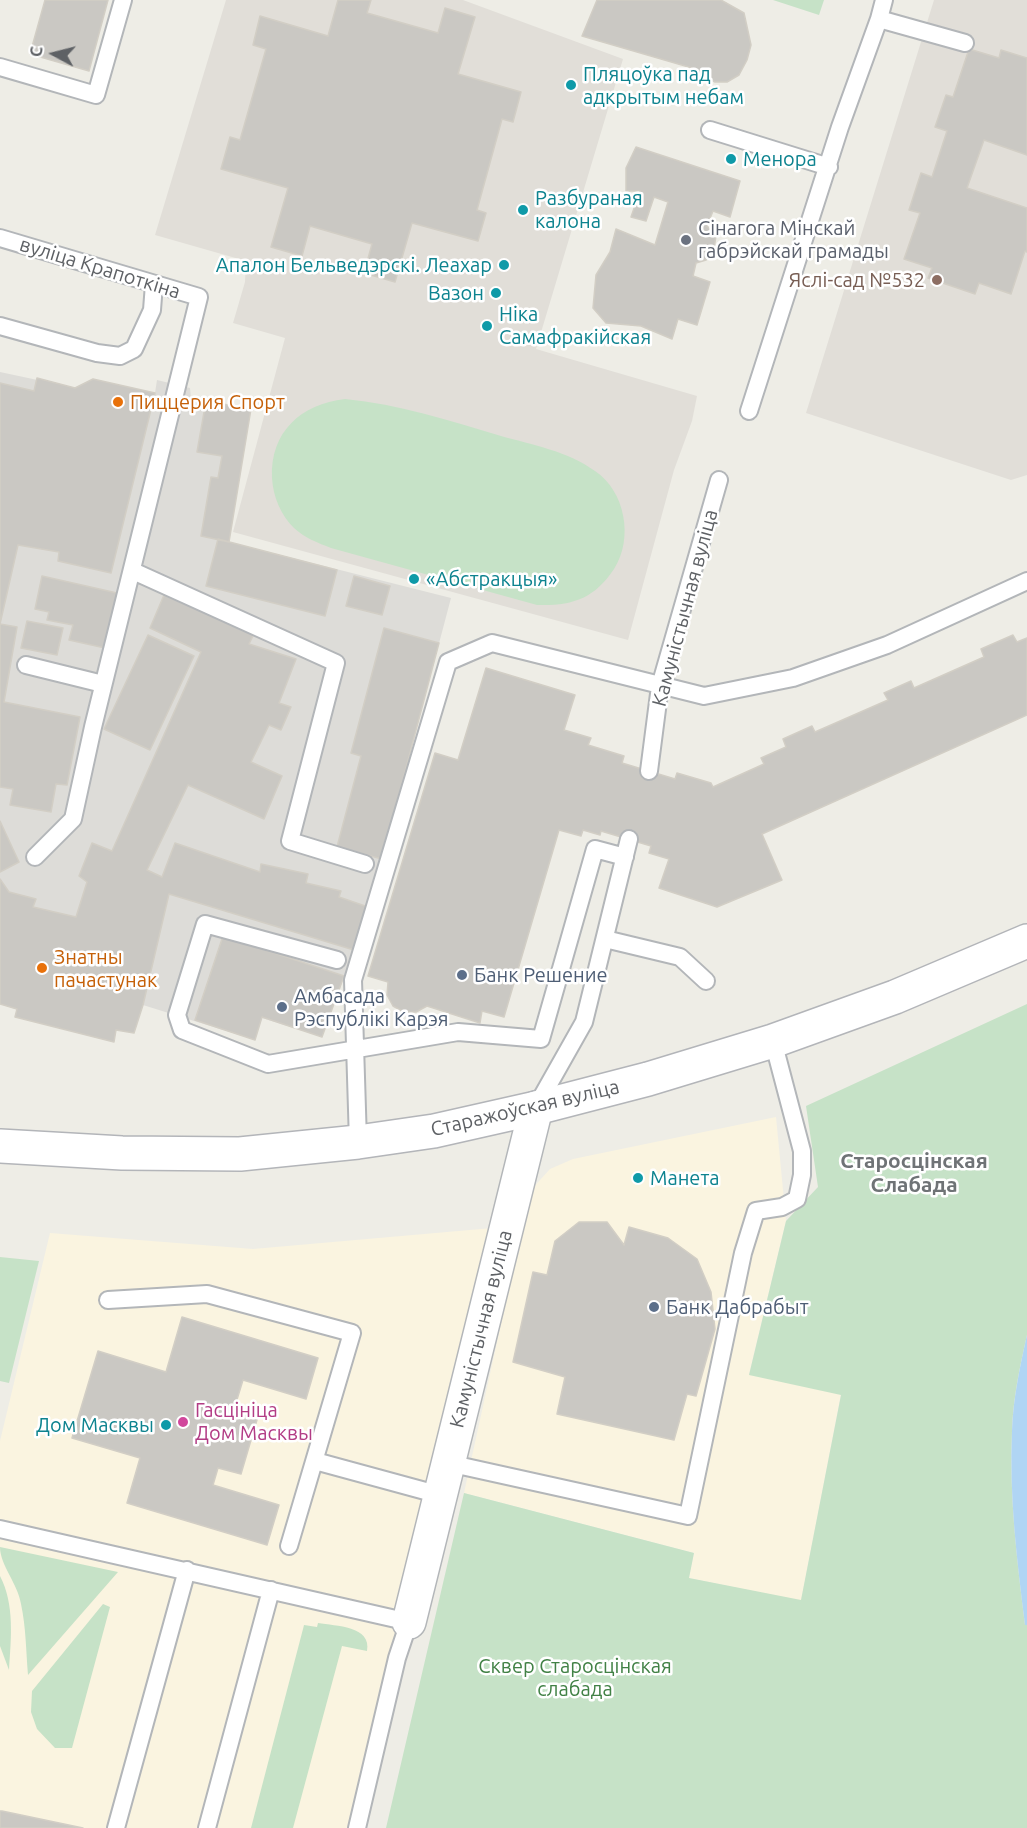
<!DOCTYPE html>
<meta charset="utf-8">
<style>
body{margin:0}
#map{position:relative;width:1027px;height:1828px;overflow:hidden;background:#eeede6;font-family:Ubuntu,sans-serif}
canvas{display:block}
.north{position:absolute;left:24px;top:24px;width:60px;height:60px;-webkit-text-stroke:4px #fff;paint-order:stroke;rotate:277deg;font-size:16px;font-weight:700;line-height:24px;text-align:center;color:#5e6165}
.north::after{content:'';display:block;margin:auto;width:21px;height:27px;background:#5e6165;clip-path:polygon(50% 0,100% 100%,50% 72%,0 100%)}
</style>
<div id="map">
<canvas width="1027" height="1828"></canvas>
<div class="north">С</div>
</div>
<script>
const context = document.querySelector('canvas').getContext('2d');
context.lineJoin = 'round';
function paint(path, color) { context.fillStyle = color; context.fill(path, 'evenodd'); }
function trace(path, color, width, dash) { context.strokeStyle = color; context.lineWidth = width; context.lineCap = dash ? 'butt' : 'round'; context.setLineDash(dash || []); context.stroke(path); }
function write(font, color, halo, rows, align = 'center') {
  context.font = font + ' Ubuntu,sans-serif'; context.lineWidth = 5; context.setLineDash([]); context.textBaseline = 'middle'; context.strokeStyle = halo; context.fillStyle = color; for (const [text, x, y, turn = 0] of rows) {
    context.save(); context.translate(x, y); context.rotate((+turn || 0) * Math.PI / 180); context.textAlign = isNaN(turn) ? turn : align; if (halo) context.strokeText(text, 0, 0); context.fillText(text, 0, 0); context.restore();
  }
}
paint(new Path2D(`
 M 776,1117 L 786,1221 L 749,1374 L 841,1394 L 801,1601 L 689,1578 L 694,1553 L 464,1493 L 530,1191 L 550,1169 L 573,1159 Z
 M 504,1227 L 358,1828 L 0,1828 L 0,1441 L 50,1233 L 253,1249 Z`), '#faf4e0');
paint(new Path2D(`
 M 0,372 L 75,388 L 93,379 L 155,393 L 157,380 L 190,388 L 191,399 L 251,409 L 229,542 L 451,598 L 382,859 L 354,950 L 322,1037 L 262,1018 L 255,1040 L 143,1005 L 134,1033 L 116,1030 L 114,1042 L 0,1004 Z`), '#dddcd8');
paint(new Path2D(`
 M 226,0 L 463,0 L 623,59 L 536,349 L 697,396 L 692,421 L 674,470 L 628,640 L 233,532 L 285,338 L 233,323 L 245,282 L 246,261 L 155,235 Z
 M 934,0 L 1027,0 L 1027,475 L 1011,480 L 806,413 Z`), '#e1ded8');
paint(new Path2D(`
 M 773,0 L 824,0 L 819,15 Z
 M 345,399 C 399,404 450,421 501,436 C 533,445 567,451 595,471 C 625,491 634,538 614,569 C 594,599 572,606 537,605 L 331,548 C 318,543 305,538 294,528 C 281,515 273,497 272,478 C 270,432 301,404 345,399 Z
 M 1027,1004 L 1027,1335 C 1020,1366 1013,1398 1012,1431 C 1009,1496 1017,1560 1025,1625 L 1027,1625 L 1027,1828 L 386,1828 L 464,1493 L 694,1553 L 689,1578 L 801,1600 L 841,1395 L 749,1375 L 786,1221 L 818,1187 L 806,1106 Z
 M 0,1257 L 39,1261 L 9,1383 L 0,1381 Z
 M 0,1547 L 118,1572 L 28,1675 C 26,1651 26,1627 21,1604 C 18,1584 0,1565 0,1547 Z
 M 0,1576 C 15,1605 11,1639 9,1670 L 0,1646 Z
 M 103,1604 L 110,1607 L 72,1748 L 55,1748 L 37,1729 L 31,1712 L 32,1691 Z
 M 318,1623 C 336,1626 372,1626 367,1651 L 342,1646 L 293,1828 L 251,1828 L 303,1629 L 304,1625 L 317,1627 Z`), '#c6e2c7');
paint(new Path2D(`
 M 1027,1335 L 1027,1625 L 1025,1625 C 1017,1561 1009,1496 1012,1431 C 1013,1399 1020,1366 1027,1335 Z`), '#b0d5f4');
const building = new Path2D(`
 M 45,0 L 108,0 L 89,71 L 30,54 Z
 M 338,0 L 371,0 L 367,13 L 438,33 L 445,8 L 475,17 L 458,74 L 521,92 L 513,122 L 502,119 L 477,210 L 486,213 L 478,241 L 412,223 L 395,282 L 364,273 L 372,244 L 310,226 L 302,256 L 271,247 L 288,188 L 221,169 L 230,137 L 240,140 L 266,49 L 253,45 L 260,16 L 328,36 Z
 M 597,0 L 721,0 L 744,13 L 751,45 L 747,60 L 739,75 L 727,82 L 715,82 L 692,68 L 582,36 Z
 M 969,49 L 999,58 L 1001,50 L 1027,58 L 1027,155 L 984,140 L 967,188 L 1027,208 L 1027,252 L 1025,251 L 1011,294 L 979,283 L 975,294 L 928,278 L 932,268 L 904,259 L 920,213 L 909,210 L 921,173 L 932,177 L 947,131 L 935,127 L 946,95 L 953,97 Z
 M 636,147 L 740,181 L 730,217 L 713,211 L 707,226 L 716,236 L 714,249 L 706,260 L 696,263 L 693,276 L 710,282 L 697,325 L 678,319 L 672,339 L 641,326 L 606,323 L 593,308 L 596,275 L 610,252 L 616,229 L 655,245 L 668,202 L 654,197 L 646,221 L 631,217 L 640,191 L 626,191 L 626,168 Z
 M 37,378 L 75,388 L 93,379 L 155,393 L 111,573 L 58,561 L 59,552 L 18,545 L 0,624 L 17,627 L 4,702 L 80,717 L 67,785 L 56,784 L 51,812 L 10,805 L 13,789 L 0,787 L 0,383 L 34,391 Z
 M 206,401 L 251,409 L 229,542 L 201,536 L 211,477 L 218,478 L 222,456 L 197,452 Z
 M 218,539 L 337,570 L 325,616 L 206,586 Z
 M 42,576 L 117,593 L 105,648 L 69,640 L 73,625 L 47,620 L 49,612 L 35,609 Z
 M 354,576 L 390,586 L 382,615 L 346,606 Z
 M 164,595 L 254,634 L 249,644 L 296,659 L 279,703 L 291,707 L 281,730 L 269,725 L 251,762 L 282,776 L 264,819 L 188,785 L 147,870 L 162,877 L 175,843 L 260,872 L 261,864 L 308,874 L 306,883 L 341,891 L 339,897 L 368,907 L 354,950 L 169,894 L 143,1005 L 134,1033 L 116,1030 L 114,1042 L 15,1017 L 17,1009 L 0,1004 L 0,879 L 9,892 L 36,899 L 33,907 L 76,917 L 87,882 L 79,876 L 92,843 L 112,851 L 201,652 L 150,628 Z
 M 27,621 L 63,628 L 57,655 L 21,648 Z
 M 384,628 L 439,643 L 382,859 L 337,847 L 361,756 L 351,753 Z
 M 148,635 L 194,656 L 150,750 L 104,729 Z
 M 1013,635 L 1017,642 L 1027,638 L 1027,715 L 762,834 L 782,880 L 717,907 L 659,888 L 669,859 L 649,853 L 651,846 L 601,831 L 600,835 L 583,830 L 581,836 L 559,830 L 504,1017 L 482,1011 L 480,1023 L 427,1006 L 416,1012 L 404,1012 L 393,1006 L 387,995 L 388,982 L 368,976 L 435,753 L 458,760 L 486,668 L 575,695 L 564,730 L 591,738 L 588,745 L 624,756 L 622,763 L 675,779 L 677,773 L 711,783 L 713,787 L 764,764 L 761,758 L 786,747 L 783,739 L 812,726 L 815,732 L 888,700 L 884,693 L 911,681 L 914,688 L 984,657 L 981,649 Z
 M 0,821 L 19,862 L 0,872 Z
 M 223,936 L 344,976 L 322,1037 L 262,1017 L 255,1040 L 195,1020 Z
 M 579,1222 L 607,1222 L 624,1245 L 629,1227 L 668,1238 L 697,1259 L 711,1292 L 715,1329 L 696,1396 L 687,1394 L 674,1440 L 557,1414 L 565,1377 L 513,1362 L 533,1272 L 547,1275 L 555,1241 Z
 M 182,1317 L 318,1358 L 306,1399 L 243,1380 L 235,1406 L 259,1413 L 241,1474 L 218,1468 L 213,1485 L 279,1505 L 267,1545 L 127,1503 L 140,1458 L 72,1438 L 98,1351 L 166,1372 Z
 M 0,1811 L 2,1811 L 83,1828 L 0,1828 Z`);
paint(building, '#cac8c3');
trace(building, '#d2cec5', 1.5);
const service = new Path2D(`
 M 879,19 L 965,43
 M 0,67 L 96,95 L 123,0
 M 710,130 L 829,167
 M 0,238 L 199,297 L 93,727 L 73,819 L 35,857
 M 0,326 L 97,353 L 120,356 L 134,349 L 152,310 L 154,284
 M 749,411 L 840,127 L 879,19 L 884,0
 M 133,571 L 336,663 L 290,841 L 365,864
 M 26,665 L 103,684
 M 649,771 L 660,686 L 719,480
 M 605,939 L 680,957 L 706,981
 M 337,960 L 205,924 L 177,1015 L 182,1030 L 268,1064 L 458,1032 L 541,1039 L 595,849 L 625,857
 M 536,1107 L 584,1022 L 629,839
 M 358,1142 L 353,980 L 448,662 L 492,643 L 704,696 L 793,678 L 887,645 L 1027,581
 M 108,1300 L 207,1294 L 352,1333 L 289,1546
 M 315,1461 L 440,1495
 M 448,1463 L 688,1516 L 743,1253 L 756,1211 L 782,1207 L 797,1199 L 802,1175 L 802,1151 L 773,1041
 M 0,1529 L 409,1622 L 397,1658 L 357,1828
 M 116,1828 L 187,1570
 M 207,1828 L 271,1590`);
const minor = new Path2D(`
 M 409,1622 L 536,1108`);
const secondary = new Path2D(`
 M 0,1146 L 122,1153 L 240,1154 L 358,1142 L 434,1131 L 536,1108 L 648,1079 L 773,1041 L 895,997 L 1027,941`);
trace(service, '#b3b6b9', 20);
trace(minor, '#b3b6b9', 36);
trace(secondary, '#b3b5b9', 36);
trace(service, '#fff', 16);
trace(minor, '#fff', 33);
trace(secondary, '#fff', 33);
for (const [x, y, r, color] of [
 [571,85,6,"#0f9aa8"],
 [731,159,6,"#0f9aa8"],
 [523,210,6,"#0f9aa8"],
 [686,240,6,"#6b7280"],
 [504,265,6,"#0f9aa8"],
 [937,280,6,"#8d6e63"],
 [496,293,6,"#0f9aa8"],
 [487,326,6,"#0f9aa8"],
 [118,402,6,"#e8710a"],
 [414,579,6,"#0f9aa8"],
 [42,968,6,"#e8710a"],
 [462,975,6,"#5c6f8a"],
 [282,1007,6,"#5c6f8a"],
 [638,1178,6,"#0f9aa8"],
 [654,1307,6,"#5c6f8a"],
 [183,1422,6,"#d1479c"],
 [166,1425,6,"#0f9aa8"]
]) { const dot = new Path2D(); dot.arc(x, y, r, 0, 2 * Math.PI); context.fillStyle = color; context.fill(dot); trace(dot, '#fff', 2); }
write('20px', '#0d838f', '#fff', [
 ["Пляцоўка пад",583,74],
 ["адкрытым небам",583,97],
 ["Менора",743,159],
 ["Разбураная",535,198],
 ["калона",535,221],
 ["Апалон Бельведэрскі. Леахар",492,265,"right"],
 ["Вазон",484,293,"right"],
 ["Ніка",499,314],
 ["Самафракійская",499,337],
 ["«Абстракцыя»",426,579],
 ["Манета",650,1178],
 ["Дом Масквы",154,1425,"right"]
], 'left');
write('20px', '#5b616d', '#fff', [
 ["Сінагога Мінскай",698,228],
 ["габрэйскай грамады",698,251]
], 'left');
write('20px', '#5e6165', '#fff', [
 ["вуліца Крапоткіна",100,268,17],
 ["Камуністычная вуліца",685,608,-75],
 ["Старажоўская вуліца",525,1108,-13],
 ["Камуністычная вуліца",481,1329,-76]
]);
write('20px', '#785e54', '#fff', [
 ["Яслі-сад №532",925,280]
], 'right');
write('20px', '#c56008', '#fff', [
 ["Пиццерия Спорт",130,402],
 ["Знатны",54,957],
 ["пачастунак",54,980]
], 'left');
write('20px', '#4e5e75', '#fff', [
 ["Банк Решение",474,975],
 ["Амбасада",294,996],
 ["Рэспублікі Карэя",294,1019],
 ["Банк Дабрабыт",666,1307]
], 'left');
write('20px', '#b23c85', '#fff', [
 ["Гасцініца",195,1410],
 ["Дом Масквы",195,1433]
], 'left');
write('20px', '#418145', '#fff', [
 ["Сквер Старосцінская",575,1666],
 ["слабада",575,1689]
]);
write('bold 21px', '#6f7376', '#fff', [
 ["Старосцінская",914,1161],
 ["Слабада",914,1185]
]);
</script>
